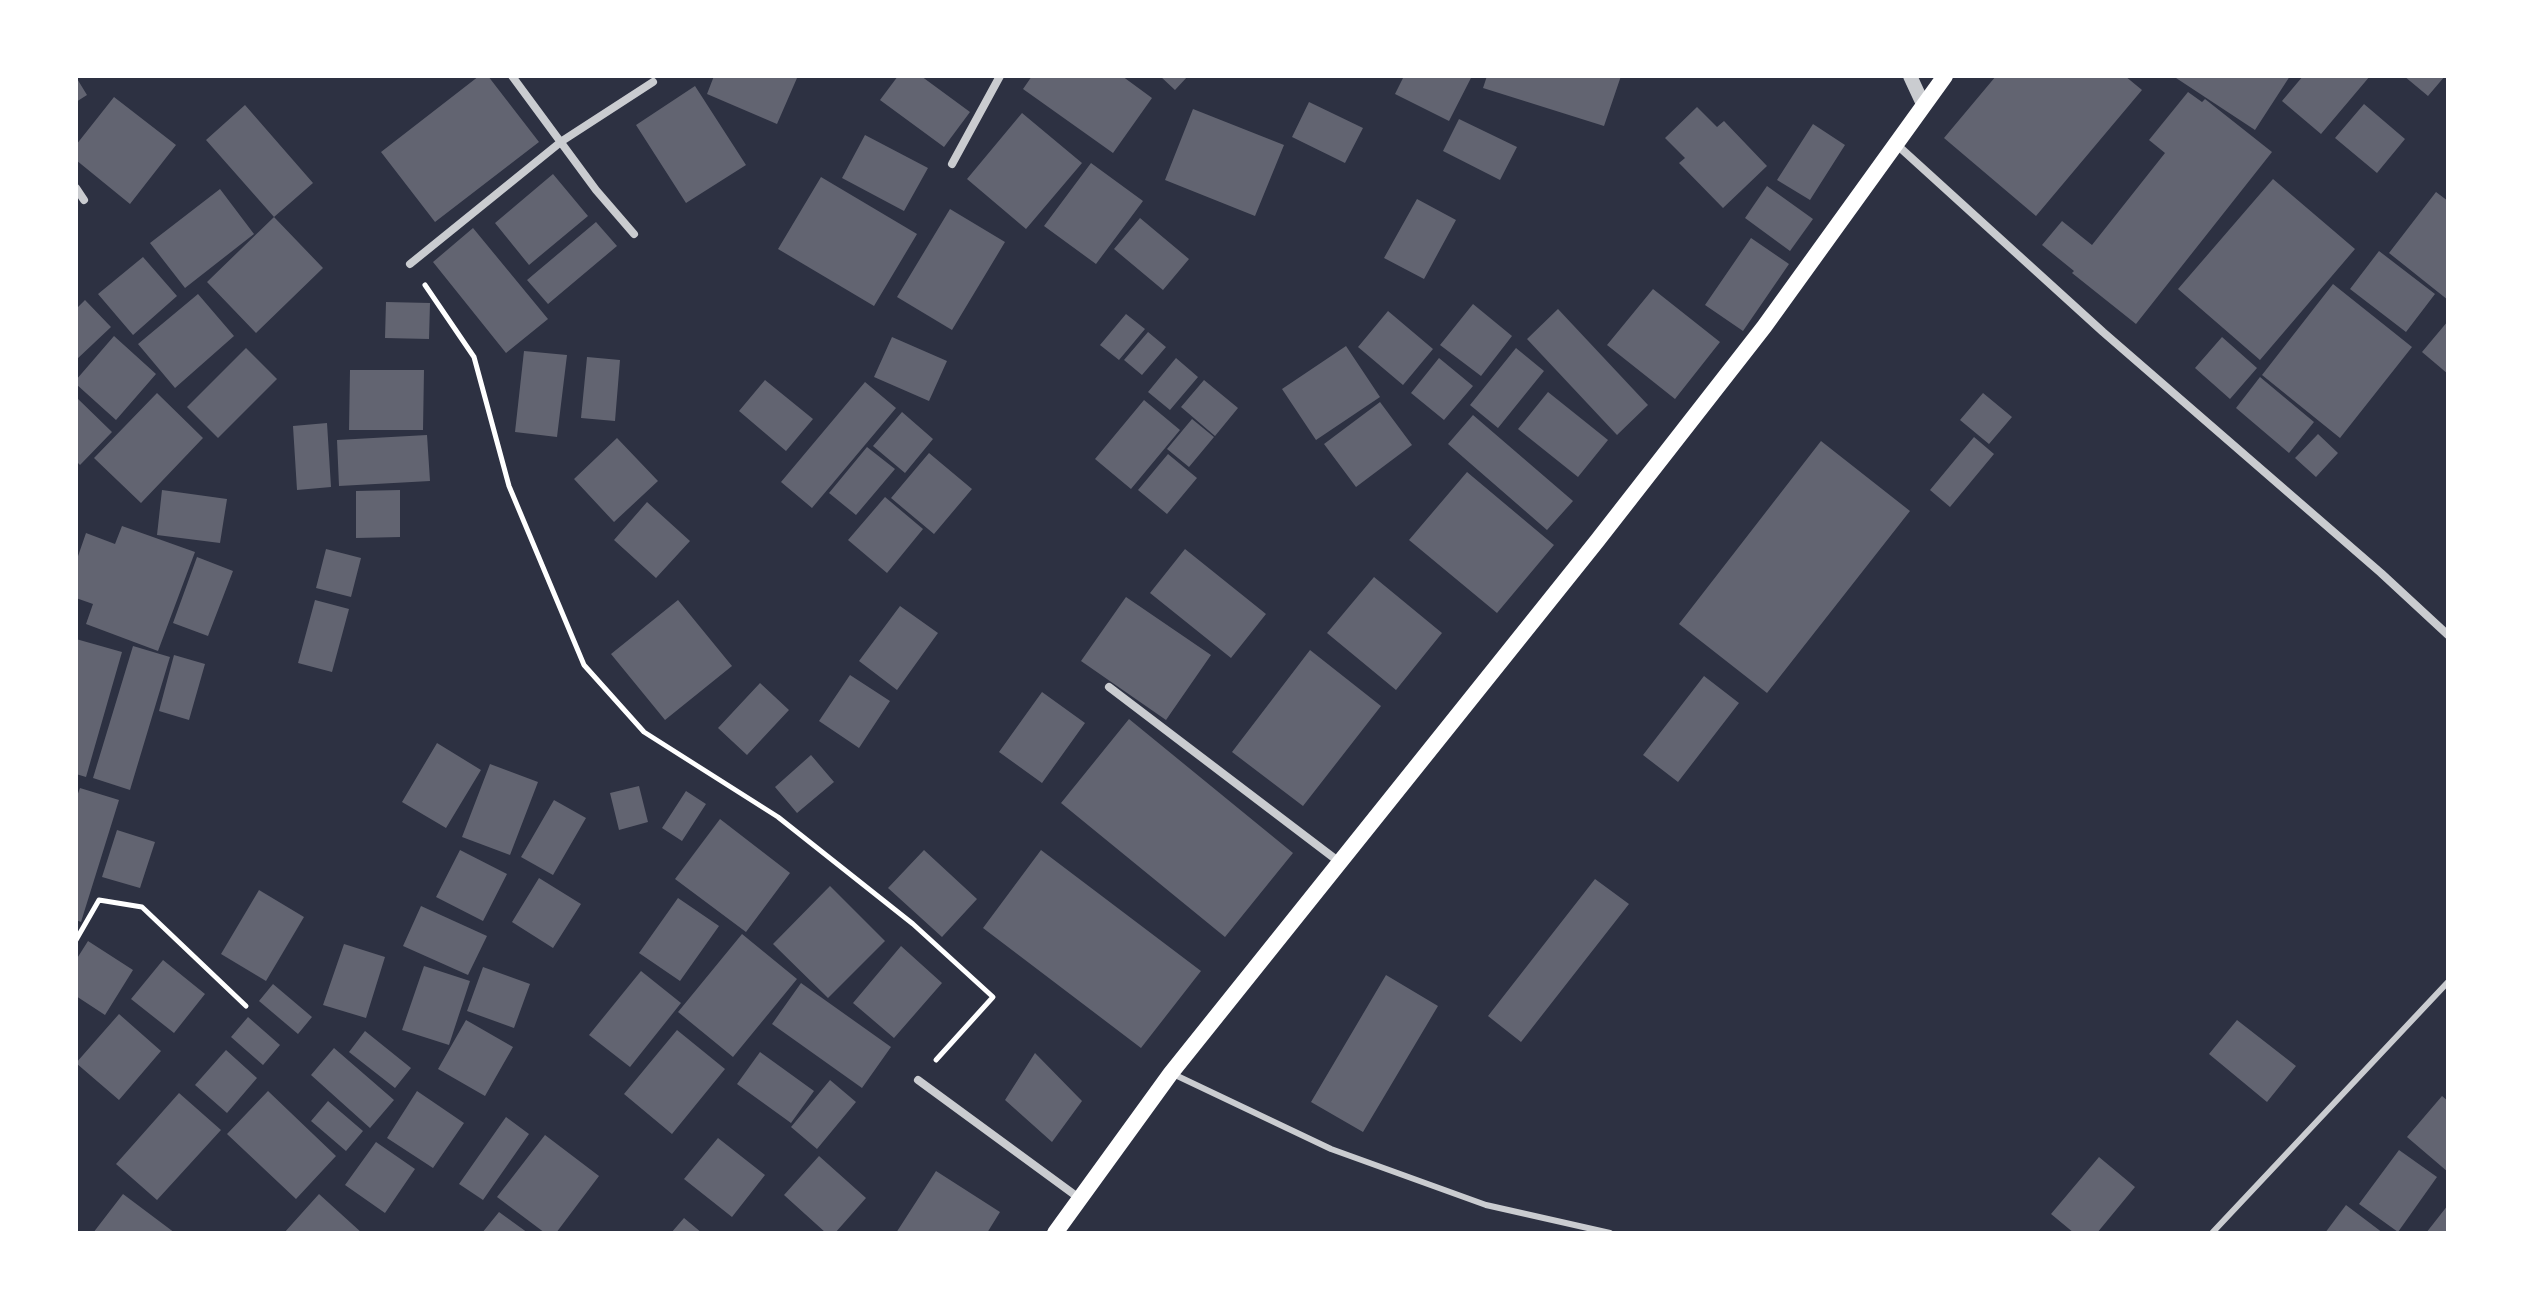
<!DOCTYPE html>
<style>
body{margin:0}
#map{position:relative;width:2524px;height:1309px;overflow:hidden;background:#2d3142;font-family:"Zilla Slab",serif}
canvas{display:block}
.frame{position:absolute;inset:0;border:78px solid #fff;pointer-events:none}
</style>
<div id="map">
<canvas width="2524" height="1309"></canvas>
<div class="frame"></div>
</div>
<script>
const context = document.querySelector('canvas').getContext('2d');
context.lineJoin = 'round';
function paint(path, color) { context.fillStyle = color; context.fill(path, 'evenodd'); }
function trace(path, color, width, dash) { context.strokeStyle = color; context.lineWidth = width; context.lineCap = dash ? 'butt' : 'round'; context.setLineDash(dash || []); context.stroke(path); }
paint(new Path2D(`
 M 479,76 L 488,76 L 539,142 L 435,222 L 381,152 Z
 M 714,76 L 794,76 L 797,78 L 777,124 L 707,94 Z
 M 898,76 L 921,76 L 970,112 L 944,147 L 880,100 Z
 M 1032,76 L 1122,76 L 1152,98 L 1113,153 L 1023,89 Z
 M 1160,76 L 1188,76 L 1175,90 Z
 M 1404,76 L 1472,76 L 1449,121 L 1395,94 Z
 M 1487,76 L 1621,76 L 1604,126 L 1483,88 Z
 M 1996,76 L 2125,76 L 2142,90 L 2036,216 L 1944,138 Z
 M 2173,76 L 2290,76 L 2255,130 Z
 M 2303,76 L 2370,76 L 2321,134 L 2282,101 Z
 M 2404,76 L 2445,76 L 2428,96 Z
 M 76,77 L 87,95 L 76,102 Z
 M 695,86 L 746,165 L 686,203 L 636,125 Z
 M 2188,92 L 2202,102 L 2205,99 L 2272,152 L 2136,324 L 2072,273 L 2074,271 L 2042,245 L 2062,221 L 2092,245 L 2165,153 L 2149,140 Z
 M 114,97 L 176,145 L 130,204 L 76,160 L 76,145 Z
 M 1309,102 L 1363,128 L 1345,163 L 1292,137 Z
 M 2364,104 L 2405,139 L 2377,173 L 2335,138 Z
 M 245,105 L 313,183 L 274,217 L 206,140 Z
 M 1697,107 L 1717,127 L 1724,121 L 1767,166 L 1723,208 L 1679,163 L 1685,158 L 1665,138 Z
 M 1193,109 L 1284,145 L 1255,216 L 1165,180 Z
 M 1022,113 L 1082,163 L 1026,229 L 967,179 Z
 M 1459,119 L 1517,147 L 1500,180 L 1443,151 Z
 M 1813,124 L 1845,145 L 1810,200 L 1777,180 Z
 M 865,135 L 928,168 L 904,211 L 842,178 Z
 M 1091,163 L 1143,201 L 1096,264 L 1044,226 Z
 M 553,174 L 588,216 L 529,265 L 495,223 Z
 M 821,177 L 917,234 L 874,306 L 778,249 Z
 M 2273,179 L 2355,249 L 2260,360 L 2178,289 Z
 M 1767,186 L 1813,219 L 1790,251 L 1745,218 Z
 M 220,189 L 254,234 L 185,288 L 150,243 Z
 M 2436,192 L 2448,201 L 2448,300 L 2389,253 Z
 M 1417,199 L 1456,220 L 1424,279 L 1384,258 Z
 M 950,209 L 1005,242 L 952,330 L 897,297 Z
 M 274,217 L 323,268 L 256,333 L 207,282 Z
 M 1140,218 L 1189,259 L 1163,290 L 1114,249 Z
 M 596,222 L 617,246 L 548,304 L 527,280 Z
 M 473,228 L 548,319 L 506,353 L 433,262 Z
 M 1751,238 L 1789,264 L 1743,331 L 1705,305 Z
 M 2379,251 L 2435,294 L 2406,332 L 2350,289 Z
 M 143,257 L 177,296 L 133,335 L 98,294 Z
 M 2333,284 L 2412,347 L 2340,438 L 2262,375 Z
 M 1653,289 L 1720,342 L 1675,399 L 1607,345 Z
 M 198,294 L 234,336 L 175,388 L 138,344 Z
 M 85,300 L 111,327 L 76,360 L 76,309 Z
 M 386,302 L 430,303 L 429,339 L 385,338 Z
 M 1473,304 L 1512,336 L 1481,376 L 1440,345 Z
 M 1558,309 L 1648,405 L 1617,435 L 1527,339 Z
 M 1388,311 L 1433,349 L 1403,385 L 1358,347 Z
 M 1126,314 L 1145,329 L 1119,360 L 1100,345 Z
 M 2448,321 L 2448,374 L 2422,352 Z
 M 1148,332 L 1166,347 L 1142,375 L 1124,360 Z
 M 114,336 L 156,374 L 116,420 L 76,384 L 76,380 Z
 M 892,337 L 947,361 L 929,401 L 874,377 Z
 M 2222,337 L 2257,368 L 2230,399 L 2195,368 Z
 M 1346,346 L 1380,397 L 1316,440 L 1282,389 Z
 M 246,348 L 277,379 L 218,438 L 187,407 Z
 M 1516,348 L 1544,371 L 1498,428 L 1470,405 Z
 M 524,351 L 567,355 L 557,437 L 515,432 Z
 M 587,357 L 620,360 L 615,421 L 581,418 Z
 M 1176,358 L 1198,377 L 1170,410 L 1148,392 Z
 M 1439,358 L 1473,386 L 1444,420 L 1411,393 Z
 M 350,370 L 424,370 L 423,430 L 349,430 Z
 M 2260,377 L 2314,422 L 2289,453 L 2236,408 Z
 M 765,380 L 813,419 L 786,451 L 739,411 Z
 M 1204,380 L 1238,408 L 1215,436 L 1181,407 Z
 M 865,382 L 896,408 L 812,508 L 781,482 Z
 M 1548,392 L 1608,440 L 1578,477 L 1518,429 Z
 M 157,393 L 203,438 L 141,503 L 94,458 Z
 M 1983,393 L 2012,417 L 1989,444 L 1960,420 Z
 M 76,397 L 112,432 L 80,465 L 76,461 Z
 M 1144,400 L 1180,430 L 1131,489 L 1095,459 Z
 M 1380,402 L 1412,445 L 1356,487 L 1324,444 Z
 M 902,412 L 933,439 L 905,473 L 873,446 Z
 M 1473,415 L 1573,501 L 1547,530 L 1448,444 Z
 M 1192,419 L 1214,437 L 1189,467 L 1167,449 Z
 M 327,423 L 331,487 L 297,490 L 293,426 Z
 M 2318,434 L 2338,453 L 2316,477 L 2295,458 Z
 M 427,435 L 430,481 L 339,486 L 337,440 Z
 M 1974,437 L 1994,454 L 1950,507 L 1930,490 Z
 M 617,438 L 658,481 L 614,522 L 574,479 Z
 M 1821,441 L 1910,511 L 1767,693 L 1679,624 Z
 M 867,447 L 895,469 L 856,515 L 829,493 Z
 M 929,453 L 972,489 L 934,534 L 891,498 Z
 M 1168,454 L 1197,478 L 1167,514 L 1138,490 Z
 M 1467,472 L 1554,545 L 1497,613 L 1409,540 Z
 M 162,490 L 227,499 L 220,543 L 157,535 Z
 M 400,490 L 400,537 L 356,538 L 356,491 Z
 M 885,497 L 923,529 L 887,573 L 848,540 Z
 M 647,502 L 690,541 L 656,578 L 614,540 Z
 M 122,526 L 195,552 L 158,651 L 86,624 L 93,604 L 76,598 L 76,562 L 86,533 L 115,544 Z
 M 326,549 L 361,558 L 351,597 L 316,588 Z
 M 1185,549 L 1266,614 L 1231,658 L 1150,593 Z
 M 197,557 L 233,571 L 208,636 L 173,623 Z
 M 1374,577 L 1442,633 L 1396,690 L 1327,633 Z
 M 1126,597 L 1211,655 L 1166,720 L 1081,661 Z
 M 315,600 L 349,609 L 332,672 L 298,663 Z
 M 678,600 L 732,666 L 665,720 L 611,654 Z
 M 900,606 L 938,633 L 897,690 L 859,661 Z
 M 76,639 L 122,652 L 86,777 L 76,774 Z
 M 133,646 L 170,657 L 130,790 L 93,778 Z
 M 1310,650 L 1381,706 L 1303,806 L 1232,752 Z
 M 174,655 L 205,664 L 189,720 L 159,711 Z
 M 850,675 L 890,701 L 859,748 L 819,721 Z
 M 1704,676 L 1739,703 L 1678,782 L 1643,755 Z
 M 760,683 L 789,710 L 747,755 L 718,728 Z
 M 1042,692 L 1085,723 L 1042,783 L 999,752 Z
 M 1129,719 L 1293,853 L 1225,937 L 1061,803 Z
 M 437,743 L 481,770 L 446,828 L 402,802 Z
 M 811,755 L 834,782 L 797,813 L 775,787 Z
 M 490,764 L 538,782 L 510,855 L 462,837 Z
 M 639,786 L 648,822 L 619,830 L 610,793 Z
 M 80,788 L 119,800 L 81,922 L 76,920 L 76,799 Z
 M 686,791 L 706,804 L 682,841 L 662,828 Z
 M 554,800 L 586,818 L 553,875 L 521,857 Z
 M 720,819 L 790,873 L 746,932 L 675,879 Z
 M 117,830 L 155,842 L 140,888 L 102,877 Z
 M 460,850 L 507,874 L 483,921 L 436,897 Z
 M 924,850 L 977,899 L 942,937 L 888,888 Z
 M 1041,850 L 1201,971 L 1141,1048 L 983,928 Z
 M 539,878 L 581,904 L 553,948 L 512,922 Z
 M 1595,879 L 1629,904 L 1521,1042 L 1488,1016 Z
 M 830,886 L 885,941 L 828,998 L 773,944 Z
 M 259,890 L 304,917 L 266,981 L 221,954 Z
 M 678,898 L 719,926 L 680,981 L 639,953 Z
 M 421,906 L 487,936 L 468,975 L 403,946 Z
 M 742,934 L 797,979 L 733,1057 L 678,1012 Z
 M 88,941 L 133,970 L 105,1015 L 76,996 L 76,960 Z
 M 344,944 L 385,957 L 366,1018 L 323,1005 Z
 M 901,946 L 942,983 L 894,1038 L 853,1003 Z
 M 163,960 L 205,994 L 174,1033 L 131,999 Z
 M 424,966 L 470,981 L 449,1045 L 402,1030 Z
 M 483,967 L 530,984 L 514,1028 L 467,1011 Z
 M 641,971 L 681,1003 L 630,1067 L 589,1035 Z
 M 1386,975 L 1438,1006 L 1363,1132 L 1311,1102 Z
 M 801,983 L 891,1047 L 862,1088 L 772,1024 Z
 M 273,984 L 312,1017 L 298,1034 L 259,1001 Z
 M 119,1014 L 161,1051 L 119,1100 L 76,1063 Z
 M 248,1017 L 280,1045 L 263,1065 L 231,1037 Z
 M 466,1020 L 513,1047 L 485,1096 L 438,1069 Z
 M 2237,1020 L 2296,1066 L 2267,1102 L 2209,1054 Z
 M 677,1030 L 725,1069 L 672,1134 L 624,1094 Z
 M 365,1031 L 411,1068 L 395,1088 L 349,1052 Z
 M 334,1048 L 394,1100 L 370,1128 L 311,1075 Z
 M 226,1050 L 257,1078 L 227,1113 L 195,1085 Z
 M 760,1052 L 814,1091 L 791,1123 L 737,1084 Z
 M 1035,1053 L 1082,1101 L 1052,1142 L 1005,1100 Z
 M 830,1080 L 856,1102 L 817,1149 L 791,1127 Z
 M 268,1091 L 336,1156 L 296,1199 L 227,1134 Z
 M 417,1091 L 464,1123 L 433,1168 L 387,1138 Z
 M 179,1093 L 221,1130 L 157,1200 L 116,1164 Z
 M 2442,1096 L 2448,1101 L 2448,1172 L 2407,1137 Z
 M 328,1101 L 363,1131 L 346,1151 L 311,1121 Z
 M 506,1117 L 529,1134 L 483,1200 L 459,1184 Z
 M 545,1135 L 599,1176 L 556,1233 L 545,1233 L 497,1197 Z
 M 718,1138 L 765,1175 L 732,1217 L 684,1179 Z
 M 376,1142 L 415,1169 L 385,1213 L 345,1185 Z
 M 2399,1150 L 2437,1177 L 2398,1232 L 2359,1204 Z
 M 819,1156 L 866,1198 L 835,1233 L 826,1233 L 784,1195 Z
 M 2099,1157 L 2135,1187 L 2097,1233 L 2074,1233 L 2051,1214 Z
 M 936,1171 L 1000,1212 L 987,1233 L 896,1233 Z
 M 123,1194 L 175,1233 L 93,1233 Z
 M 319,1194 L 362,1233 L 284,1233 Z
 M 2346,1205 L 2383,1233 L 2325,1233 Z
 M 2448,1205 L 2448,1233 L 2426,1233 Z
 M 499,1212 L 528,1233 L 482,1233 Z
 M 684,1218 L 702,1233 L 671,1233 Z`), '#626471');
trace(new Path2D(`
 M 425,285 L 474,357 L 509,486 L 584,665 L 644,732 L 778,817 L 913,924 L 993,997 L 936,1060
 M 76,940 L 99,900 L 142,907 L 246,1006`), '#fff', 5);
trace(new Path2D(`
 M 1171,1073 L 1331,1149 L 1486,1205 L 1610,1233
 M 2212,1233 L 2448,982`), '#caccd0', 6);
trace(new Path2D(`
 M 512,76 L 596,190 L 634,234
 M 1896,144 L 2103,332 L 2381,573 L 2448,635
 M 952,164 L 1000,76
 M 76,188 L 84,200
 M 410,264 L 562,141 L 653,82
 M 1109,687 L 1338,861
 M 918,1080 L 1079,1198`), '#caccd0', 8);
trace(new Path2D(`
 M 1910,76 L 1923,104`), '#caccd0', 14);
trace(new Path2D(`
 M 1055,1233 L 1171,1073 L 1597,541 L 1764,327 L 1945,76`), '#fff', 16);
</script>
